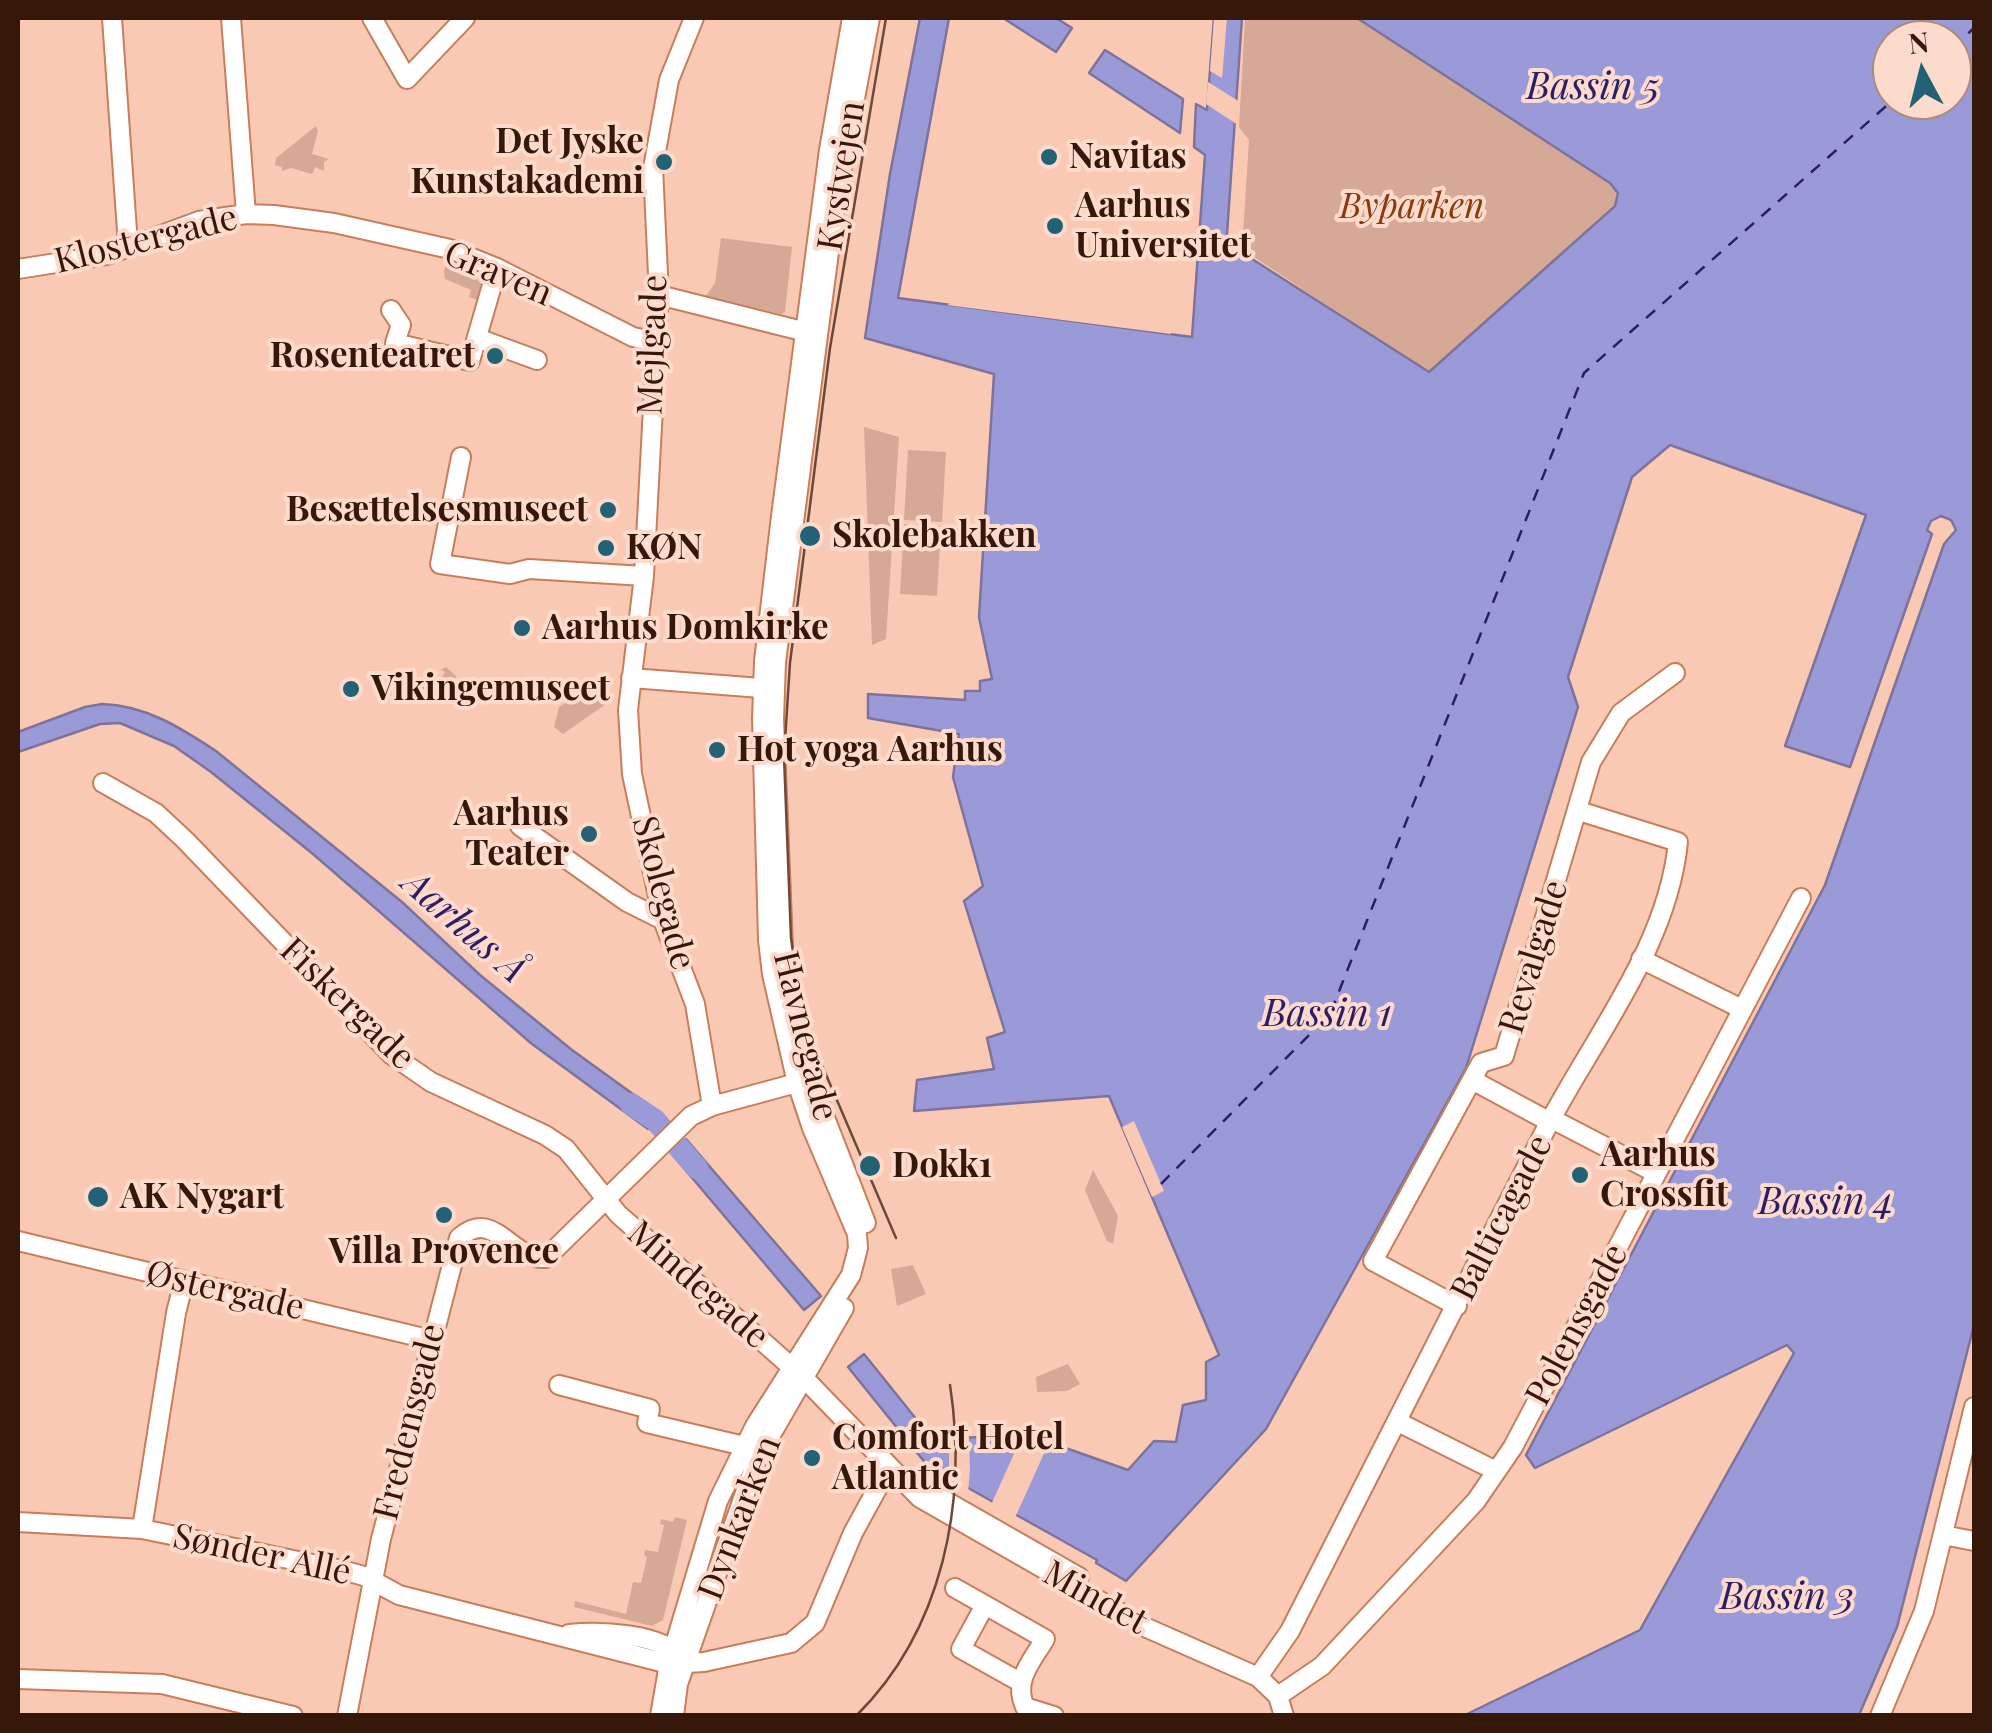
<!DOCTYPE html>
<meta charset="utf-8">
<style>
body{margin:0}
#map{position:relative;width:1992px;height:1733px;overflow:hidden;background:#fac9b4;font-family:"Playfair Display",serif}
canvas{display:block}
.frame{position:absolute;inset:0;border:20px solid #36180a;pointer-events:none}
.north{position:absolute;left:1872px;top:20px;width:100px;height:100px;box-sizing:border-box;background:#fcdacc;border:2px solid #ad8c7e;border-radius:50%;rotate:353deg;font-size:28px;font-weight:700;line-height:40px;text-align:center;color:#36180a}
.north::after{content:'';display:block;margin:auto;width:35px;height:45px;background:#226176;clip-path:polygon(50% 0,100% 100%,50% 72%,0 100%)}
</style>
<div id="map">
<canvas width="1992" height="1733"></canvas>
<div class="frame"></div>
<div class="north">N</div>
</div>
<script>
const context = document.querySelector('canvas').getContext('2d');
context.lineJoin = 'round';
function paint(path, color) { context.fillStyle = color; context.fill(path, 'evenodd'); }
function trace(path, color, width, dash) { context.strokeStyle = color; context.lineWidth = width; context.lineCap = dash ? 'butt' : 'round'; context.setLineDash(dash || []); context.stroke(path); }
function write(font, color, halo, rows, align = 'center') {
  context.font = font + ' "Playfair Display",serif'; context.lineWidth = 8; context.setLineDash([]); context.textBaseline = 'middle'; context.strokeStyle = halo; context.fillStyle = color; for (const [text, x, y, turn = 0] of rows) {
    context.save(); context.translate(x, y); context.rotate((+turn || 0) * Math.PI / 180); context.textAlign = isNaN(turn) ? turn : align; if (halo) context.strokeText(text, 0, 0); context.fillText(text, 0, 0); context.restore();
  }
}
paint(new Path2D(`
 M 1245,18 L 1356,18 L 1608,182 L 1618,193 L 1617,202 L 1432,371 L 1426,371 L 1242,249 L 1249,140 L 1239,127 Z
 M 316,126 L 318,131 L 312,154 L 329,159 L 324,162 L 324,171 L 315,167 L 312,174 L 291,168 L 282,171 L 282,167 L 275,165 L 276,158 Z
 M 721,238 L 792,247 L 785,312 L 781,314 L 706,296 L 715,283 Z
 M 447,260 L 491,277 L 483,302 L 469,297 L 471,290 L 445,279 L 444,271 Z
 M 864,427 L 899,437 L 886,639 L 872,645 Z
 M 908,450 L 946,452 L 942,522 L 904,520 Z
 M 904,524 L 941,526 L 937,596 L 900,594 Z
 M 446,667 L 456,676 L 451,694 L 433,701 L 413,697 L 424,677 L 431,674 L 441,679 L 445,672 L 441,670 Z
 M 605,694 L 606,704 L 563,734 L 554,727 L 559,707 C 573,697 589,696 605,694 Z
 M 1093,1170 L 1118,1216 L 1113,1244 L 1107,1241 L 1085,1190 Z
 M 913,1265 L 926,1294 L 897,1306 L 891,1269 Z
 M 1068,1364 L 1080,1384 L 1067,1391 L 1037,1392 L 1036,1377 Z
 M 675,1517 L 687,1520 L 663,1620 L 652,1626 L 574,1607 L 575,1601 L 626,1614 L 633,1582 L 641,1583 L 647,1557 L 644,1555 L 645,1550 L 658,1552 L 664,1525 L 660,1524 L 661,1519 L 673,1522 Z`), '#d5a996');
const water = new Path2D(`
 M 920,18 L 949,18 L 898,298 L 1192,337 L 1205,155 L 1194,147 L 1196,104 L 1207,110 L 1214,18 L 1242,18 L 1226,248 L 1236,253 L 1241,252 L 1429,372 L 1615,206 L 1618,193 L 1610,183 L 1357,18 L 1974,18 L 1974,1325 L 1897,1627 L 1859,1715 L 1465,1715 L 1640,1630 L 1794,1353 L 1787,1345 L 1535,1468 L 1526,1455 L 1825,885 L 1944,544 L 1956,530 L 1951,520 L 1941,516 L 1931,521 L 1927,530 L 1932,534 L 1850,767 L 1785,746 L 1866,515 L 1670,445 L 1632,477 L 1568,677 L 1578,707 L 1466,1068 L 1266,1429 L 1126,1581 L 1096,1563 L 1097,1560 L 927,1465 L 848,1367 L 864,1354 L 933,1440 L 1026,1434 L 1128,1470 L 1154,1441 L 1176,1442 L 1183,1405 L 1206,1400 L 1206,1362 L 1219,1355 L 1109,1096 L 914,1111 L 917,1080 L 994,1069 L 987,1038 L 1005,1032 L 964,901 L 983,886 L 953,777 L 959,734 L 868,718 L 868,694 L 965,700 L 965,691 L 980,691 L 980,681 L 992,679 L 979,617 L 994,374 L 865,338 L 890,174 ZM 1892,40 L 1952,40 L 1952,100 L 1892,100 Z
 M 1003,18 L 1056,18 L 1072,28 L 1056,52 Z
 M 1105,50 L 1183,99 L 1180,133 L 1089,73 Z
 M 102,704 C 145,705 181,728 216,751 L 402,902 L 480,975 L 572,1050 L 662,1115 L 648,1129 L 532,1044 L 313,854 L 211,772 L 174,746 L 120,723 L 100,724 L 18,752 L 18,732 L 85,707 Z
 M 686,1139 L 821,1296 L 804,1310 L 671,1153 Z`);
paint(water, '#9b9ad9');
trace(water, '#7d739b', 2.5);
paint(new Path2D(`
 M 1214,18 L 1227,18 L 1222,78 L 1210,71 Z
 M 1208,82 L 1240,102 L 1238,125 L 1206,104 Z
 M 956,301 L 1170,329 L 1171,334 L 947,305 Z
 M 1134,1121 L 1164,1191 L 1152,1197 L 1122,1127 Z
 M 1024,1432 L 1035,1432 L 1051,1438 L 1014,1520 L 990,1507 Z
 M 969,1436 L 970,1469 L 968,1493 L 949,1481 L 949,1437 Z`), '#fac9b4');
trace(new Path2D(`
 M 631,1104 L 655,1120 L 697,1168`), '#9b9ad9', 22);
trace(new Path2D(`
 M 1952,48 L 1974,28
 M 1161,1184 L 1330,1014 L 1584,373 L 1893,100`), '#2b1e67', 2.5, [12, 10]);
const minor = new Path2D(`
 M 112,18 L 128,245
 M 231,18 L 246,214
 M 372,18 L 407,79 L 465,18
 M 694,18 L 669,80 L 653,168 L 659,295 L 644,576 L 628,710 L 632,774 L 663,920 L 695,1004 L 712,1106
 M 18,269 L 107,255 L 199,221 L 246,214 L 274,215 L 334,223 L 450,249 L 497,268 L 633,337 L 656,342
 M 659,295 L 814,334
 M 391,310 L 401,325 L 395,343 L 470,361 L 497,268
 M 477,338 L 537,360
 M 461,457 L 440,564 L 510,574 L 529,569 L 644,576
 M 631,678 L 774,689
 M 103,783 L 156,813 L 185,840 L 392,1055 L 431,1082 L 545,1135 L 566,1149 L 618,1214 L 804,1378 L 920,1498 L 1147,1628 L 1258,1677 L 1278,1696 L 1284,1716
 M 520,826 L 627,902 L 663,920
 M 1641,959 L 1742,1009
 M 1474,1081 L 1550,1122
 M 1552,1119 L 1656,1173
 M 866,1223 L 810,1079 L 784,973 L 774,719 L 776,662 L 818,335 L 836,200 L 870,18
 M 18,1241 L 432,1340
 M 1457,1306 L 1373,1261 L 1481,1063 L 1504,1056 L 1591,762 L 1621,713 L 1675,673
 M 559,1385 L 650,1409 L 647,1423 L 744,1446
 M 1398,1422 L 1496,1471
 M 932,1493 L 1079,1577
 M 18,1522 L 142,1529 L 342,1570 L 364,1576 L 399,1595 L 669,1664 L 704,1662 L 791,1643 L 815,1623 L 853,1533 L 889,1467
 M 142,1529 L 176,1313 L 184,1281
 M 1943,1535 L 1974,1541
 M 955,1588 L 1045,1639 C 1031,1662 1013,1681 1025,1707 L 1054,1716
 M 985,1605 L 961,1649 L 1020,1682
 M 569,1634 C 600,1631 661,1633 682,1658
 M 1258,1677 L 1290,1631 C 1376,1461 1462,1292 1549,1123 C 1596,1034 1668,945 1678,842 L 1579,811
 M 18,1679 L 162,1684 L 293,1716
 M 1278,1696 L 1322,1666 L 1476,1501 L 1513,1447 L 1801,898
 M 347,1716 L 381,1539 L 459,1238 C 494,1206 511,1261 546,1258 L 691,1116 L 712,1106 L 804,1081
 M 660,1716 L 669,1664 L 718,1501 L 755,1426 L 851,1275 L 858,1248 L 857,1234 L 812,1128 L 797,1083 L 772,974 L 768,940 L 762,719 L 764,661 L 781,516 L 829,150 L 852,18
 M 674,1716 L 678,1684 L 757,1459 L 844,1308
 M 1880,1716 L 1924,1611 L 1974,1407`);
trace(minor, '#c87d5b', 22);
trace(minor, '#fff', 18);
trace(new Path2D(`
 M 886,18 L 830,348 L 790,663 L 784,756 L 791,938 L 800,1000 L 815,1049 L 896,1238
 M 856,1716 C 943,1630 968,1502 950,1385`), '#6c4939', 2.5);
for (const [x, y, r, color] of [
 [1049,157,10,"#226176"],
 [664,162,10,"#226176"],
 [1055,226,10,"#226176"],
 [495,356,10,"#226176"],
 [608,510,10,"#226176"],
 [810,536,12,"#226176"],
 [606,548,10,"#226176"],
 [522,628,10,"#226176"],
 [351,689,10,"#226176"],
 [717,750,10,"#226176"],
 [589,834,10,"#226176"],
 [870,1166,12,"#226176"],
 [1580,1175,10,"#226176"],
 [98,1197,12,"#226176"],
 [444,1215,10,"#226176"],
 [812,1458,10,"#226176"]
]) { const dot = new Path2D(); dot.arc(x, y, r, 0, 2 * Math.PI); context.fillStyle = color; context.fill(dot); trace(dot, '#fcdacc', 4); }
write('bold 35px', '#36180a', '#fcdacc', [
 ["Det Jyske",644,142,"right"],
 ["Kunstakademi",644,182,"right"],
 ["Navitas",1069,157],
 ["Aarhus",1075,206],
 ["Universitet",1075,246],
 ["Rosenteatret",475,356,"right"],
 ["Besættelsesmuseet",588,510,"right"],
 ["Skolebakken",832,536],
 ["KØN",626,548],
 ["Aarhus Domkirke",542,628],
 ["Vikingemuseet",371,689],
 ["Hot yoga Aarhus",737,750],
 ["Aarhus",569,814,"right"],
 ["Teater",569,854,"right"],
 ["Aarhus",1600,1155],
 ["Crossfit",1600,1195],
 ["Dokk1",892,1166],
 ["AK Nygart",120,1197],
 ["Villa Provence",444,1252,"center"],
 ["Comfort Hotel",832,1438],
 ["Atlantic",832,1478]
], 'left');
write('35px', '#36180a', '#fcdacc', [
 ["Kystvejen",842,176,-81],
 ["Klostergade",146,240,-14],
 ["Graven",498,274,23],
 ["Mejlgade",653,345,-88],
 ["Skolegade",663,893,75],
 ["Revalgade",1534,957,-73],
 ["Fiskergade",347,1004,44],
 ["Havnegade",805,1036,76],
 ["Balticagade",1502,1218,-63],
 ["Mindegade",698,1285,41],
 ["Østergade",225,1291,13],
 ["Polensgade",1577,1325,-62],
 ["Fredensgade",410,1422,-76],
 ["Dynkarken",740,1518,-69],
 ["Sønder Allé",262,1555,12],
 ["Mindet",1095,1598,29]
]);
write('italic 35px', '#89390c', '#fcdacc', [
 ["Byparken",1412,207]
]);
write('italic 38px', '#2b1e67', '#fcdacc', [
 ["Bassin 5",1593,87],
 ["Aarhus Å",464,927,41],
 ["Bassin 1",1327,1014],
 ["Bassin 4",1826,1202],
 ["Bassin 3",1787,1597]
]);
</script>
